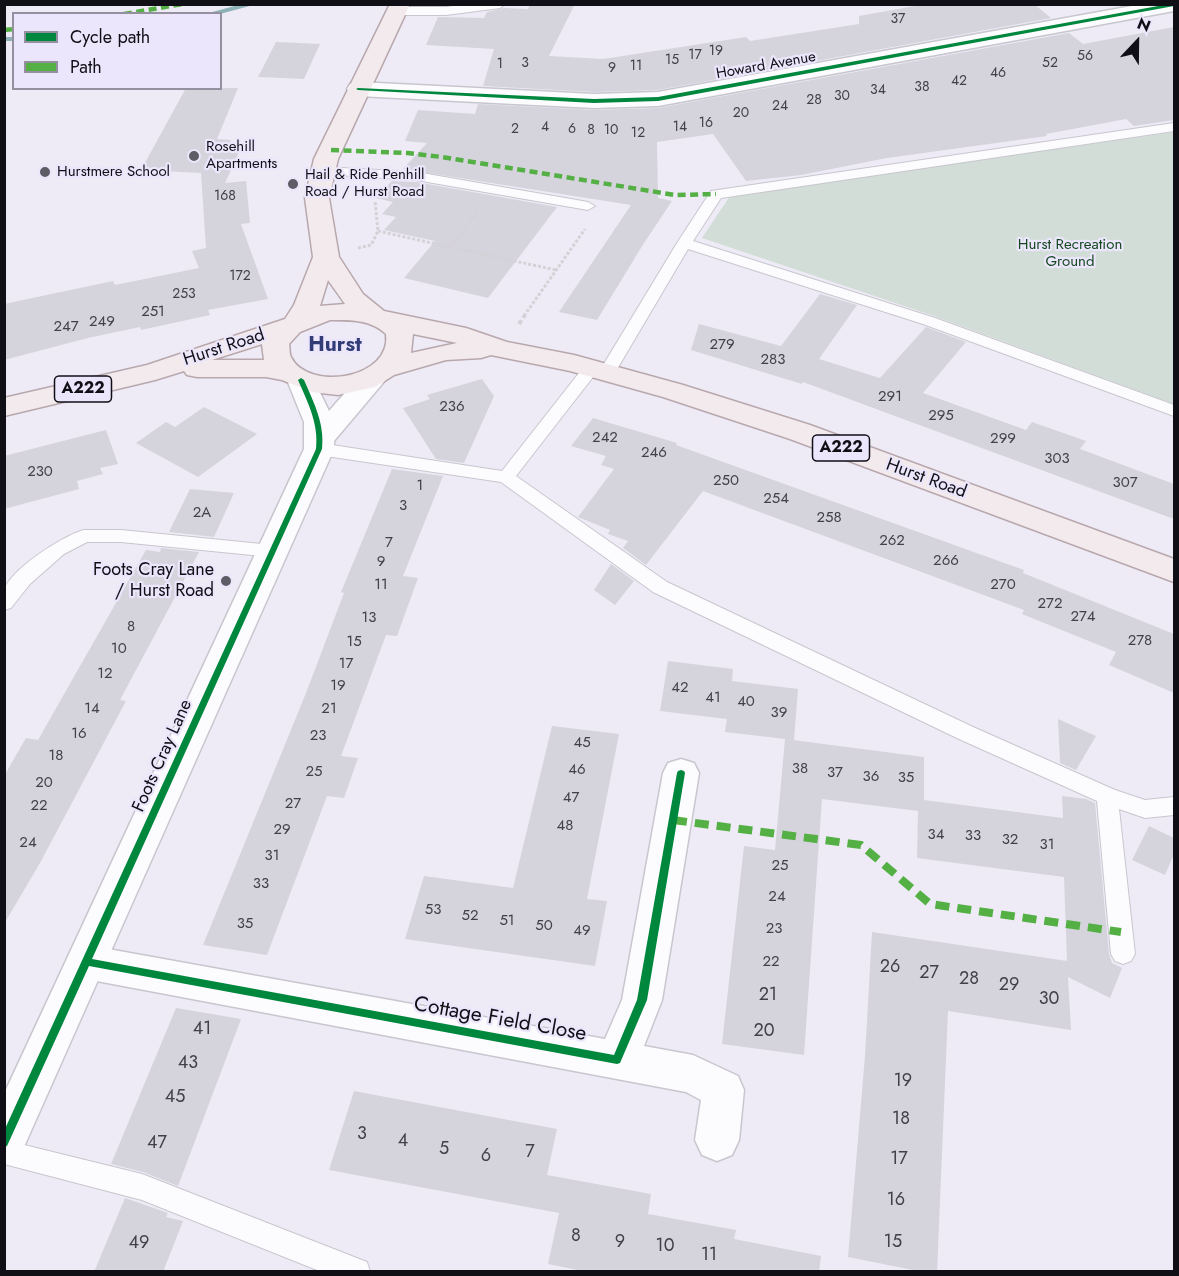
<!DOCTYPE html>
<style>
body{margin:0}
#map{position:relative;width:1179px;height:1276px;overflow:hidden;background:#eeebf6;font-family:Jost,sans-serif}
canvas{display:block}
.frame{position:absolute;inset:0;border:6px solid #110f16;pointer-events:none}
.legend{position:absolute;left:12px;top:12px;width:210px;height:78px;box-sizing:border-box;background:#ebe6fb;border:2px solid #94909f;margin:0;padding:8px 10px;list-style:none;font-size:18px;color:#110f16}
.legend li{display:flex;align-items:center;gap:12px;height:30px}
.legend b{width:30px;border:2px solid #94909f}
.north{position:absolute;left:1107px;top:12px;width:60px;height:60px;-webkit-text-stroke:4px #ebe6fb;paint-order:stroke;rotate:22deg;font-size:16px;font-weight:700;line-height:24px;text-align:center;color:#110f16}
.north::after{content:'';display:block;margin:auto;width:21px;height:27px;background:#110f16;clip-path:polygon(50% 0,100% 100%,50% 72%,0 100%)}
</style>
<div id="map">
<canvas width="1179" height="1276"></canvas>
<div class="frame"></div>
<ul class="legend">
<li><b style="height:8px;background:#00873e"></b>Cycle path</li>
<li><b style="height:8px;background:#54b045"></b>Path</li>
</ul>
<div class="north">N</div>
</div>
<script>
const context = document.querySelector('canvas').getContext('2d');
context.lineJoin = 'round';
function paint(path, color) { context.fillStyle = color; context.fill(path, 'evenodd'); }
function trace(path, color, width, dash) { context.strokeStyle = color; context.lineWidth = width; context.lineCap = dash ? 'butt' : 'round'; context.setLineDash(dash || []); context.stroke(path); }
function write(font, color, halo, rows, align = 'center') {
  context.font = font + ' Jost,sans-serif'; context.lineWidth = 4.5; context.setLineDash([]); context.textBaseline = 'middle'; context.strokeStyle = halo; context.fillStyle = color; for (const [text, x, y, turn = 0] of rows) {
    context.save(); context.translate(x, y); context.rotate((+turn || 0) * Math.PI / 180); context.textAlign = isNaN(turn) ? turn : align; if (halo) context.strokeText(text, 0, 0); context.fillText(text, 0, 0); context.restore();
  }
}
paint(new Path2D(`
 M 1174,132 L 1174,404 L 934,316 L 702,238 L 730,196 Z`), '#d1ddd6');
paint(new Path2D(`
 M 242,4 L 257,4 L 220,14 L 205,14 Z
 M 4,37 L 14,37 L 14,41 L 4,41 Z`), '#8db2b8');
paint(new Path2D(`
 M 530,4 L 575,4 L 549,56 L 603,59 L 746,37 L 750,41 L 859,24 L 859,16 L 926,4 L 1034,4 L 1051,18 L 658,90 L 594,92 L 483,86 L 494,49 L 426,45 L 438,17 L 484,18 L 487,12 L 504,8 L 528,9 Z
 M 1174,27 L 1174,120 L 1134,126 L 1126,119 L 1046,134 L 1047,136 L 887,158 L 801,175 L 746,181 L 713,134 L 657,142 L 658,198 L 672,201 L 644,243 L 597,320 L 559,312 L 631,205 L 403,169 L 427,143 L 405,141 L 418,110 L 475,114 L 478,104 L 594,110 L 658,108 L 1069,33 L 1083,44 Z
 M 276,42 L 320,44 L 304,79 L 258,77 Z
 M 186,88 L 238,88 L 217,139 L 231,140 L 226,149 L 240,150 L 225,183 L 246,181 L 250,223 L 241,224 L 268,299 L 208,310 L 210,315 L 141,330 L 140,327 L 88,338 L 4,360 L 4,304 L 113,281 L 115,285 L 199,268 L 192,251 L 206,248 L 201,173 L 141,170 Z
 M 392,181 L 416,182 L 557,207 L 488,298 L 404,278 L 435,241 L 384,230 L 396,217 L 382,214 L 393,202 L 376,198 Z
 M 820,294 L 857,305 L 819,359 L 880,378 L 926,327 L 966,342 L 923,393 L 1026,430 L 1032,422 L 1086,441 L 1080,449 L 1174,484 L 1174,519 L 803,382 L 802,384 L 691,350 L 699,324 L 781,346 Z
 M 482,379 L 494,396 L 464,463 L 436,459 L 403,408 L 430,399 L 427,395 Z
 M 204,407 L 257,434 L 198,477 L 136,443 L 166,422 L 175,427 Z
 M 593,418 L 677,443 L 676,445 L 996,560 L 1024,570 L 1023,573 L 1174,634 L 1174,693 L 1109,665 L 1116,652 L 1022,614 L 1024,610 L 703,491 L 646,565 L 623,548 L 628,541 L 608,534 L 610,530 L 578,517 L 614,469 L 601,465 L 606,456 L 571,446 Z
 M 106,430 L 118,464 L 100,468 L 103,474 L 77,481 L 79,489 L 4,509 L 4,456 Z
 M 392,469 L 443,476 L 403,576 L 418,578 L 397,636 L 386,635 L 341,756 L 358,758 L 344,798 L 327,796 L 267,955 L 203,945 L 306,693 L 344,593 L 341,592 Z
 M 190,489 L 234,493 L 214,537 L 169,532 Z
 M 161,548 L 199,552 L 120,700 L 126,701 L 40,863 L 4,924 L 4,776 L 26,738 L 38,740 L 146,550 L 160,552 Z
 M 611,564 L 634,581 L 615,605 L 594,590 Z
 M 668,661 L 733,669 L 732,681 L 798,689 L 794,740 L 725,732 L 727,719 L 660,711 Z
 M 1058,719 L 1096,736 L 1076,770 L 1060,763 Z
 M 552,726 L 619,734 L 587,899 L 607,901 L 595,966 L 405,939 L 424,876 L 513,888 Z
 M 785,739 L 924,757 L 924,800 L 1063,818 L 1062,796 L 1086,799 L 1095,803 L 1109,954 L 1112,963 L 1122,968 L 1110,998 L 1068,977 L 1071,1030 L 948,1011 L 937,1272 L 923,1272 L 848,1257 L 865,1056 L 872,932 L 1067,961 L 1064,877 L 917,858 L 918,811 L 822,799 L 804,1055 L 722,1044 L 744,846 L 775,850 Z
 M 1149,826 L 1174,838 L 1174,854 L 1165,875 L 1132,860 Z
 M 176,1008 L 241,1019 L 178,1186 L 143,1172 L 111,1164 Z
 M 354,1091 L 557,1129 L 547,1175 L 651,1194 L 648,1214 L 736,1230 L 734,1239 L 821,1256 L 819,1272 L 588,1272 L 548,1264 L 559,1213 L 329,1170 Z
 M 125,1198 L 168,1213 L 166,1217 L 183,1221 L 163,1272 L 94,1272 Z`), '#d5d3dc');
const lane = new Path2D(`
 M 468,4 L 506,4 L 500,8 L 446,15 L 397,15 L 391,11 L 397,7 L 446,7 Z
 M 1174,123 L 1174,131 L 721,198 L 693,241 L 935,318 L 1174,405 L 1174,416 L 923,324 L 688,249 L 613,376 L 607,377 L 599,372 L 677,243 L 711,191 Z
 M 323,167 L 416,172 L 588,202 L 595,206 L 588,210 L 416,180 L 318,174 L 316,171 Z
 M 592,363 L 600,368 L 516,476 L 667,582 L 973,727 L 1115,790 L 1145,800 L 1174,797 L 1174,815 L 1145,818 L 1119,809 L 1135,954 L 1131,961 L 1123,964 L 1115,961 L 1111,954 L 1097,801 L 959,739 L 653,592 L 501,482 L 319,455 L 313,453 L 310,449 L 313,445 L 319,443 L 502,471 L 586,364 Z
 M 84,530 L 121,530 L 272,545 L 279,546 L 281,551 L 279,556 L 272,557 L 121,542 L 87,542 L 64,554 L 30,584 L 11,608 L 4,610 C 4,604 3,597 4,591 C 9,570 64,535 84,530 Z
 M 4,1140 L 142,1174 L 367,1262 L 370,1272 L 322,1272 L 142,1200 L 4,1164 Z`);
const street = new Path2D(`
 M 1143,4 L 1174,4 L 1174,11 L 658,106 L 594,108 L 358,96 L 350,94 L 347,89 L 350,84 L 358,82 L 594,94 L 658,92 Z
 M 681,759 L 694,763 L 699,773 L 662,1000 L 644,1046 L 693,1055 L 738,1076 L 744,1090 L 739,1140 L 732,1155 L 717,1161 L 702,1155 L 695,1140 L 701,1100 L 686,1092 L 86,979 L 72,974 L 66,962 L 72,950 L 86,945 L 605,1039 L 622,1000 L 663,773 L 668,763 Z`);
const secondary = new Path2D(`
 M 374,368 L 384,371 L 388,377 L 334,441 L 334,449 L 19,1158 L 4,1163 L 4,1094 L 304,449 L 304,422 L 287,380 L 291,374 L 301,371 L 311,374 L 329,411 L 364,371 Z`);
const primary = new Path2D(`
 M 390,4 L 410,4 L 338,159 L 329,198 L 339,257 L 363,294 L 384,311 L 466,328 L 507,342 L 574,355 L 683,385 L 810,425 L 1174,559 L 1174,582 L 790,439 L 663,397 L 570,371 L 491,355 L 481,358 L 446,360 L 394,375 L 375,387 L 338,395 L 312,392 L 282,380 L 266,377 L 197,377 L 187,375 L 184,371 L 155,380 L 4,416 L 4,398 L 147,365 L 285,319 L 294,305 L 313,257 L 305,198 L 314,159 ZM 328,280 L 345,304 L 320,306 ZM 330,320 C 350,320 370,319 386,334 C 392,379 308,392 291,357 C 289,354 290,347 289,344 L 300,332 ZM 413,334 L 457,343 L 411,353 ZM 262,344 L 264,360 L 212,360 L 218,358 Z`);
trace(lane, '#c8c6ce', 2);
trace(street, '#c8c6ce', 3);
trace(secondary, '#c8c6ce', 3);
trace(primary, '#b8a8ae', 3);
trace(new Path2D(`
 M 378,231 L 450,247 L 478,211
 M 450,247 L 556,270
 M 358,248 L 371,245 L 378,231 L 375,201
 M 524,316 L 585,229`), '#d4d2d6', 3, [3, 2]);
trace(new Path2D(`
 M 519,324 L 525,315`), '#d4d2d6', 4, [4.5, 3]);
paint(lane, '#fcfcfe');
paint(street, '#fcfcfe');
paint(secondary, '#fcfcfe');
paint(primary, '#f2eaec');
trace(new Path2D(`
 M 124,14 L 183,4
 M 4,30 L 14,29
 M 331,150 L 408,153 L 442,157 L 675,195 L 716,194`), '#54b045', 4.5, [8, 4.5]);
trace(new Path2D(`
 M 673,820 L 861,845 L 930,904 L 1121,932`), '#54b045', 8, [14, 8]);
paint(new Path2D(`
 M 1169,4 L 1174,4 L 1174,6 L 658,101 L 594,103 L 358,90 L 356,89 L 358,88 L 594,99 L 658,97 Z
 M 301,378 L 304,380 C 314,403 325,424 322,449 L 92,959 L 614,1055 L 637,1000 L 677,773 L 678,771 L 681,770 L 684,771 L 685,773 L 647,1000 L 620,1063 L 617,1064 L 89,966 L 7,1146 L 4,1147 L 4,1131 L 316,449 C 319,424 308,403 298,380 Z`), '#00873e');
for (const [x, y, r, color] of [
 [194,156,6,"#5e5c64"],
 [45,172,6,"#5e5c64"],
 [293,184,6,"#5e5c64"],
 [226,581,6,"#5e5c64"]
]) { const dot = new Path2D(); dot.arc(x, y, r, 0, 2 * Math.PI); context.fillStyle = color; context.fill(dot); trace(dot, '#ebe6fb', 2); }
write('14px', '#424048', null, [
 ["37",898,20],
 ["19",716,52],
 ["17",695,56],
 ["56",1085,57],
 ["15",672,61],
 ["3",525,64],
 ["52",1050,64],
 ["1",500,65],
 ["11",636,67],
 ["9",612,69],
 ["46",998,74],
 ["42",959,82],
 ["38",922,88],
 ["34",878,91],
 ["30",842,97],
 ["28",814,101],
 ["24",780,107],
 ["20",741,114],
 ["16",706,124],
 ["4",545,128],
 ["14",680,128],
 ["2",515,130],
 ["6",572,130],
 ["8",591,131],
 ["10",611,131],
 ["12",638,134],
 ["168",225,197],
 ["172",240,277],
 ["253",184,295]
]);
write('15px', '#110f16', '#ebe6fb', [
 ["Howard Avenue",766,66,-10]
]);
write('15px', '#110f16', '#ebe6fb', [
 ["Rosehill",206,147],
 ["Apartments",206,164],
 ["Hurstmere School",57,172],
 ["Hail & Ride Penhill",305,175],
 ["Road / Hurst Road",305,192]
], 'left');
write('15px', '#14481f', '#ebe6fb', [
 ["Hurst Recreation",1070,245],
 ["Ground",1070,262]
]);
write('15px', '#424048', null, [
 ["251",153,312],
 ["249",102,322],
 ["247",66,327],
 ["279",722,345],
 ["283",773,360],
 ["291",890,397],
 ["236",452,407],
 ["295",941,416],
 ["242",605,438],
 ["299",1003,439],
 ["246",654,453],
 ["303",1057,459],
 ["230",40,472],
 ["250",726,481],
 ["307",1125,483],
 ["1",420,486],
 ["254",776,499],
 ["3",403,506],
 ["2A",202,513],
 ["258",829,518],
 ["262",892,541],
 ["7",389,543],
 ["266",946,561],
 ["9",381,562],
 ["11",381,585],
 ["270",1003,585],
 ["272",1050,604],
 ["274",1083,617],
 ["13",369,618],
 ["8",131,627],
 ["278",1140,641],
 ["15",354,642],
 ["10",119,649],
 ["17",346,664],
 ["12",105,674],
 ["19",338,686],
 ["42",680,688],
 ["41",713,698],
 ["40",746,702],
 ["14",92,709],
 ["21",329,709],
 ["39",779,713],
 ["16",79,734],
 ["23",318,736],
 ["45",582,743],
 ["18",56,756],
 ["38",800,769],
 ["46",577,770],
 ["25",314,772],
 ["37",835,773],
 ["36",871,777],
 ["35",906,778],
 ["20",44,783],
 ["47",571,798],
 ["27",293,804],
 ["22",39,806],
 ["48",565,826],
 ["29",282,830],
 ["34",936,835],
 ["33",973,836],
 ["32",1010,840],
 ["24",28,843],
 ["31",1047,845],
 ["31",272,856],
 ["25",780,866],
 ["33",261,884],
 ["24",777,897],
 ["53",433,910],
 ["52",470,916],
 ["51",507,921],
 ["35",245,924],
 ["50",544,926],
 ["23",774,929],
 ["49",582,931],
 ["22",771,962]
]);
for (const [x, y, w] of [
 [83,389,57],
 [841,448,57]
]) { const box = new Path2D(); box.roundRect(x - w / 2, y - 13, w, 26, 4.5); context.fillStyle = '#ebe6fb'; context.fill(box); trace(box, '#110f16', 1.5); }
write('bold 16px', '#110f16', null, [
 ["A222",83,389],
 ["A222",841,448]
]);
write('18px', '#110f16', '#ebe6fb', [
 ["Hurst Road",224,348,-18],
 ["Hurst Road",926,479,20],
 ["Foots Cray Lane",163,756,-66]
]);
write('18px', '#110f16', '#ebe6fb', [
 ["Foots Cray Lane",214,571],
 ["/ Hurst Road",214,592]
], 'right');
write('18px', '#424048', null, [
 ["26",890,968],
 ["27",929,974],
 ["28",969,980],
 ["29",1009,986],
 ["21",768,996],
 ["30",1049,1000],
 ["41",202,1030],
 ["20",764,1032],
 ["43",188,1064],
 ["19",903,1082],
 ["45",175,1098],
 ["18",901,1120],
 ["3",362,1135],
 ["4",403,1142],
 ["47",157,1144],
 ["5",444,1150],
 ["7",530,1153],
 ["6",486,1157],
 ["17",899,1160],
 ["16",896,1201],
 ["8",576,1237],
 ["9",620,1243],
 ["15",893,1243],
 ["49",139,1244],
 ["10",665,1247],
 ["11",709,1256]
]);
write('bold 21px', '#323c77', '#ebe6fb', [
 ["Hurst",335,346]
]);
write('21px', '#110f16', '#ebe6fb', [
 ["Cottage Field Close",500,1020,10]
]);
</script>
